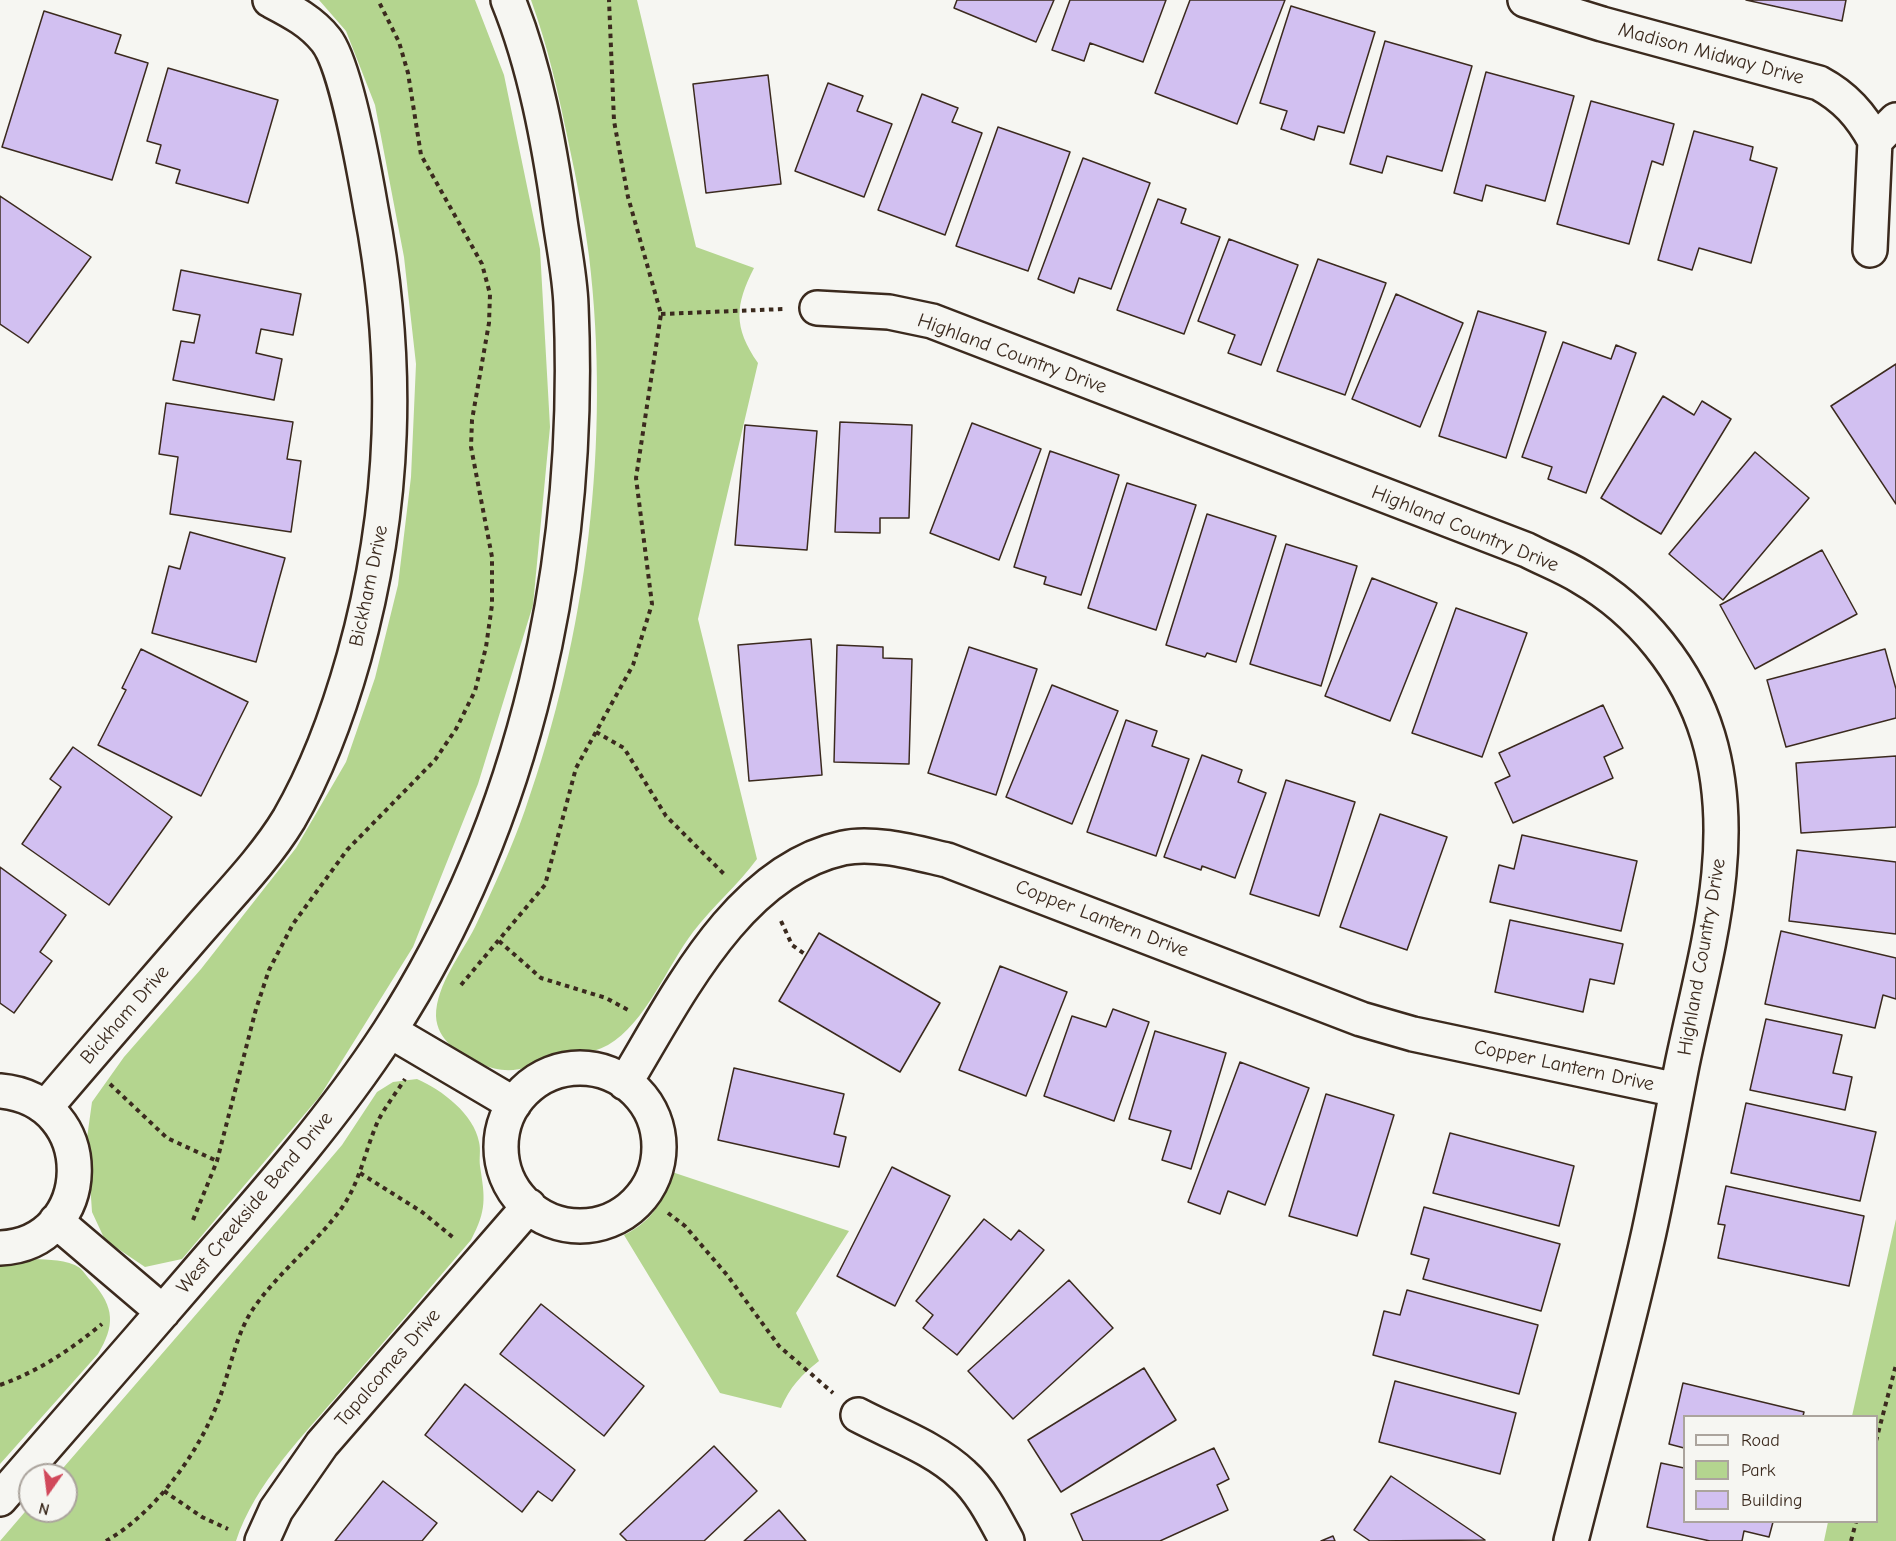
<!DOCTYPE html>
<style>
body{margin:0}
#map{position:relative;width:1896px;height:1541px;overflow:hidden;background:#f6f6f2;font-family:"Comic Neue",sans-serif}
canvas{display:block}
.legend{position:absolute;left:1683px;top:1415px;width:195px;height:108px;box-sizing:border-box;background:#f6f6f2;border:2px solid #aba49d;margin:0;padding:8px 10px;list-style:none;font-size:18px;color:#3b2a1e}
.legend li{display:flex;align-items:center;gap:12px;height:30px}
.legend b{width:30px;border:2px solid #aba49d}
.north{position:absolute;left:18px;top:1463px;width:60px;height:60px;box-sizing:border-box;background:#f6f6f2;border:2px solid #aba49d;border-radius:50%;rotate:194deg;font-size:16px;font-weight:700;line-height:24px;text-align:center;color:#3b2a1e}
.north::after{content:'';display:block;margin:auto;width:21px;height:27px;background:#d1495b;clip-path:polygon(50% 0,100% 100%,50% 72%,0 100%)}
</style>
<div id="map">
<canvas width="1896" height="1541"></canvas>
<ul class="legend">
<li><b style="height:8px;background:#f6f6f2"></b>Road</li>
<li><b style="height:16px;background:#b4d58f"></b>Park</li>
<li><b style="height:16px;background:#d2c0f1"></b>Building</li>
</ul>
<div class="north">N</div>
</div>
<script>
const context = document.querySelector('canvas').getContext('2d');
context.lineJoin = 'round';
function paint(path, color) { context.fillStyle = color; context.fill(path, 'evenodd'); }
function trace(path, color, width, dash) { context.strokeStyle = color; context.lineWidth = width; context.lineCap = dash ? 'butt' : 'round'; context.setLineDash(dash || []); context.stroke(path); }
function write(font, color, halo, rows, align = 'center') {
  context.font = font + ' "Comic Neue",sans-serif'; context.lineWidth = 4.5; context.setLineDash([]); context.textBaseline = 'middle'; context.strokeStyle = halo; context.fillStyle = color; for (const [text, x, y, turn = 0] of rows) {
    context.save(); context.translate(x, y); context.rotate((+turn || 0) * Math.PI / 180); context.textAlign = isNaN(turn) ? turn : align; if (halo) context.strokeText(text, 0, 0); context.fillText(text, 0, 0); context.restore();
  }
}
paint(new Path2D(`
 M 319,0 L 475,0 L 504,75 L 540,249 L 550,427 L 533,605 L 478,784 L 413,947 L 320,1096 L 182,1259 L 145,1267 L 105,1240 L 92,1212 L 87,1138 L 92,1102 L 124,1057 L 201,969 L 296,848 L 346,762 L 375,678 L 398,585 L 411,477 L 416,364 L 404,257 L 375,105 L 346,31 Z
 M 531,0 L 637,0 L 696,247 L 754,268 C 735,305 733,327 758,363 L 698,619 L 757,859 C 738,885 713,906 693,932 C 667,966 646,1023 608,1045 C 590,1055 570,1054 551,1060 C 524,1069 507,1076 479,1063 C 459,1054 437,1040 436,1016 C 436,985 462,953 475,927 C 493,889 511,850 525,810 C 587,635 611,440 589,256 C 584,218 577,182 569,145 C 559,96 548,47 531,0 Z
 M 417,1079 C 442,1090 474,1114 479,1142 C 481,1150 479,1158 480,1166 C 485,1198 487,1210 471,1240 C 428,1290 386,1340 343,1389 C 304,1435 255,1483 236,1541 L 0,1541 L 30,1506 L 30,1511 L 66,1511 L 66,1475 L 57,1475 L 296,1199 L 342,1145 L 377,1092 L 393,1082 Z
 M 672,1172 L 849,1231 L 796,1313 L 819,1361 C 801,1375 790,1387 781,1408 L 720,1393 L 624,1235 C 654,1220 662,1202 672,1172 Z
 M 1896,1219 L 1896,1541 L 1824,1541 L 1828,1522 L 1876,1522 L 1876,1416 L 1852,1416 Z
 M 34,1259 C 48,1260 67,1259 80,1268 C 84,1272 88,1278 92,1282 C 115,1307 115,1326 98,1354 L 0,1464 L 0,1264 Z`), '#b4d58f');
const building = new Path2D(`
 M 957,0 L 1054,0 L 1036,42 L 954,8 Z
 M 1070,0 L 1166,0 L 1143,62 L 1090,43 L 1084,61 L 1052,50 Z
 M 1190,0 L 1285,0 L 1237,124 L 1155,93 Z
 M 1746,0 L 1846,0 L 1842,21 Z
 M 1291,6 L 1375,32 L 1344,133 L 1318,126 L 1314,140 L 1281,129 L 1287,111 L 1260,103 Z
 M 44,11 L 121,35 L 115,53 L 148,63 L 112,180 L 2,147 Z
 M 1385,41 L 1472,66 L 1442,171 L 1387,156 L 1382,173 L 1350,164 Z
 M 168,68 L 278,100 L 248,203 L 176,183 L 180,170 L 156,163 L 161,145 L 147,141 Z
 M 1486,72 L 1574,96 L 1545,201 L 1486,185 L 1482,201 L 1454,193 Z
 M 768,75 L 781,184 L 706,193 L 693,84 Z
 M 828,83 L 863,96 L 857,111 L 892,124 L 864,197 L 795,171 Z
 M 922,94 L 958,108 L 952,122 L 982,133 L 945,235 L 878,210 Z
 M 1591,101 L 1674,124 L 1663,165 L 1652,161 L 1629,244 L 1557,224 Z
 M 998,127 L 1070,152 L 1028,271 L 956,246 Z
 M 1694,131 L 1753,147 L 1750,160 L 1777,168 L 1751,263 L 1699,248 L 1692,270 L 1658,260 Z
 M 1083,158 L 1150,183 L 1111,289 L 1079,278 L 1074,293 L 1038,279 Z
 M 0,196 L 91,257 L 28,343 L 0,324 Z
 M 1158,199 L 1186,209 L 1181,223 L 1220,237 L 1184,334 L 1117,310 Z
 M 1229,239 L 1298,265 L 1261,365 L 1228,353 L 1235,335 L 1198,321 Z
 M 1318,259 L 1386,283 L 1345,395 L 1277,371 Z
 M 181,270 L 301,294 L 293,335 L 261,329 L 256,353 L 282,359 L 274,400 L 173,380 L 181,341 L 194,343 L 200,315 L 173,310 Z
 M 1396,294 L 1463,323 L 1420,427 L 1352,399 Z
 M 1478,311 L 1546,332 L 1506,458 L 1439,436 Z
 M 1563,342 L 1611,359 L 1616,345 L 1636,353 L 1586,493 L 1548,479 L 1552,467 L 1522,457 Z
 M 1896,364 L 1896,504 L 1831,406 Z
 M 1663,396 L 1694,415 L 1702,401 L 1731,419 L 1661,534 L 1601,498 Z
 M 166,403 L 293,422 L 287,459 L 301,461 L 291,532 L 170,514 L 178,457 L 159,454 Z
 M 840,422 L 912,425 L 909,518 L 880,518 L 880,533 L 835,532 Z
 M 972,423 L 1041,449 L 999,560 L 930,533 Z
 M 745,425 L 817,431 L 807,550 L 735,545 Z
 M 1050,451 L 1119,475 L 1081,595 L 1044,584 L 1046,577 L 1014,567 Z
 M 1755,452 L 1809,498 L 1723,600 L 1669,554 Z
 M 1127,483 L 1196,505 L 1156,630 L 1088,608 Z
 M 1207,514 L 1276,536 L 1236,662 L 1207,653 L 1205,657 L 1166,645 Z
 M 190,532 L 285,558 L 256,662 L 152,633 L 169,566 L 180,569 Z
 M 1286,544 L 1357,566 L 1321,686 L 1250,664 Z
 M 1822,550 L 1857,614 L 1755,669 L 1720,605 Z
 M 1372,578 L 1437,603 L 1390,721 L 1325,696 Z
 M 1456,608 L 1527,633 L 1482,757 L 1412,733 Z
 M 811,639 L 822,775 L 749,781 L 738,645 Z
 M 837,645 L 883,647 L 883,658 L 912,659 L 909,764 L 834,762 Z
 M 969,647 L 1037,669 L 996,795 L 928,773 Z
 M 141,649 L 248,702 L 201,796 L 98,745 L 126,690 L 122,688 Z
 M 1885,649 L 1896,689 L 1896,718 L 1786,747 L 1767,680 Z
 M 1052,685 L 1118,711 L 1072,824 L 1006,797 Z
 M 1603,705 L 1623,748 L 1604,757 L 1613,778 L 1513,823 L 1495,783 L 1510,776 L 1499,753 Z
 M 1126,720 L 1157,731 L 1152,746 L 1189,759 L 1156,856 L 1087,832 Z
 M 73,747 L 172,817 L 109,905 L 22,844 L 61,787 L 50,779 Z
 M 1202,755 L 1242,770 L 1238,782 L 1266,793 L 1235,878 L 1202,866 L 1201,870 L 1164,857 Z
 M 1896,756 L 1896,827 L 1801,833 L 1796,763 Z
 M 1286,780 L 1355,802 L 1319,916 L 1250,894 Z
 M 1380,814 L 1447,837 L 1407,950 L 1340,927 Z
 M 1522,835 L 1637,861 L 1621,931 L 1490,902 L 1499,865 L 1514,869 Z
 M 1797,850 L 1896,862 L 1896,934 L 1789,921 Z
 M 0,867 L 66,915 L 40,952 L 52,961 L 14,1013 L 0,1003 Z
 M 1510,920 L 1623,944 L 1614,984 L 1590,979 L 1583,1012 L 1495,992 Z
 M 1781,931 L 1896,958 L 1896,999 L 1883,995 L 1875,1028 L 1765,1004 Z
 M 819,933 L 940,1003 L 900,1072 L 779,1001 Z
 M 1000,966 L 1067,992 L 1026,1096 L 959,1070 Z
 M 1113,1009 L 1149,1022 L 1114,1121 L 1044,1096 L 1072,1016 L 1106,1027 Z
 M 1766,1019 L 1842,1035 L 1833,1073 L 1852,1077 L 1845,1110 L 1750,1090 Z
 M 1155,1031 L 1226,1053 L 1191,1169 L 1162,1160 L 1171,1131 L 1129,1119 Z
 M 1240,1062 L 1309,1088 L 1265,1205 L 1228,1191 L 1220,1214 L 1188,1202 Z
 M 734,1068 L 844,1094 L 834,1134 L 846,1137 L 839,1167 L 718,1140 Z
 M 1326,1094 L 1394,1115 L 1357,1236 L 1289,1216 Z
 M 1746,1103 L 1876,1132 L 1860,1201 L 1731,1173 Z
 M 1450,1133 L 1574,1166 L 1559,1226 L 1433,1193 Z
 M 892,1167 L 950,1196 L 895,1306 L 837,1276 Z
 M 1726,1186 L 1864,1216 L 1849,1286 L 1718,1258 L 1725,1225 L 1718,1224 Z
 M 1424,1207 L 1560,1244 L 1541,1311 L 1423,1279 L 1429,1259 L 1411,1254 Z
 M 984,1219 L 1011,1240 L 1019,1230 L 1044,1250 L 957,1355 L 923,1328 L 933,1315 L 916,1301 Z
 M 1069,1280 L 1113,1328 L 1013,1419 L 968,1371 Z
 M 1407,1290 L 1538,1325 L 1519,1394 L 1373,1355 L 1384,1311 L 1400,1315 Z
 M 541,1304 L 644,1386 L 604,1436 L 500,1354 Z
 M 1144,1368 L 1176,1420 L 1061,1492 L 1028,1440 Z
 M 1395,1381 L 1516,1413 L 1500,1474 L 1379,1442 Z
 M 1683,1383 L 1804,1412 L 1803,1416 L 1684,1416 L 1684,1448 L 1669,1444 Z
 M 465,1384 L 575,1470 L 552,1501 L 538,1491 L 522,1512 L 425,1435 Z
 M 714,1446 L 757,1491 L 704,1541 L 627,1541 L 620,1534 Z
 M 1214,1448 L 1229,1479 L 1217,1485 L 1228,1510 L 1160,1541 L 1083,1541 L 1071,1514 Z
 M 1661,1463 L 1684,1468 L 1684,1522 L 1773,1522 L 1769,1537 L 1744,1531 L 1742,1541 L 1710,1541 L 1647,1527 Z
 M 1391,1476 L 1485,1540 L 1370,1541 L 1354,1530 Z
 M 383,1481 L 437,1523 L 422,1541 L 335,1541 Z
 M 779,1510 L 806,1541 L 744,1541 Z
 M 1333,1536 L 1335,1541 L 1321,1541 Z`);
paint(building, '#d2c0f1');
trace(building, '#3b2a1e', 1.5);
const minor = new Path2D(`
 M 1525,0 L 1602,24 L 1819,83 C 1845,97 1861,115 1875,141
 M 1870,250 L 1875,141 L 1896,120
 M 817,308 L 889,312 L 932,321 L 1527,550 C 1544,559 1563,566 1581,577 C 1640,611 1688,670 1708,736 C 1741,845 1704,958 1682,1065 C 1671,1121 1661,1177 1649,1232 C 1626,1336 1597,1438 1571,1541
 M 390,1031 L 514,1104
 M501 1147a79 79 0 1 1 158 0a79 79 0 1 1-158 0Z
 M 625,1083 C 676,999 737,871 843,848 C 874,841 916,853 947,860 L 1361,1019 L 1413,1034 L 1677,1090
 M 0,1091 C 101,1100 97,1244 0,1248
 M 46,1107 C 96,1048 147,990 198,931 C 229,895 264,860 289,819 C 319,767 338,714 354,657 C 396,507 400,361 371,209 C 365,174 346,65 326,40 C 311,21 291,11 270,0
 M 56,1221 L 163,1312
 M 858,1415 C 892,1433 935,1448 963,1475 C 982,1492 995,1519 1007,1541
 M 0,1499 C 68,1421 137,1342 205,1263 C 270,1189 335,1115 389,1032 C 528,817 582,559 571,306 C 570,275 563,244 559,213 C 549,143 535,66 508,0
 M 262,1541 L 276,1510 L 322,1444 L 529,1206`);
trace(minor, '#3b2a1e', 38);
trace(new Path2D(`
 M 661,314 L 783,309
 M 596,732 L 624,748 L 666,816 L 726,876
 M 781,921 L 792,945 L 806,955
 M 499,941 L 541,978 L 606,998 L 628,1010
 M 461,985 L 545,885 L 576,768 L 633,665 L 652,604 L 636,478 L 661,314 L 628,197 L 614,121 L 609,0
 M 110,1084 L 167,1138 L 217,1161
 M 360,1173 L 422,1212 L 455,1239
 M 668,1213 L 685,1226 L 727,1275 L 779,1346 L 833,1393
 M 193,1220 L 217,1161 L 256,1009 L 269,970 L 293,924 L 347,850 L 435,760 L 456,729 L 475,691 L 486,647 L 492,605 L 492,557 L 471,447 L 472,420 L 489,323 L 490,294 L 482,264 L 421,155 L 408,73 L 399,42 L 378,0
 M 0,1385 C 39,1371 70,1350 102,1324
 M 1876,1441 L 1896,1365
 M 164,1491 L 202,1517 L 228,1529
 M 106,1541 C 155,1513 198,1454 218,1402 C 230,1372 234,1340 251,1312 C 276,1274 314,1246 341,1209 C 360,1183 365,1150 378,1121 C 385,1107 396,1093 405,1079
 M 1851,1541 L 1856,1522`), '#3b2a1e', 4, [4.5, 4.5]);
trace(minor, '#f6f6f2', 33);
write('20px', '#3b2a1e', '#f6f6f2', [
 ["Madison Midway Drive",1711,54,15],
 ["Highland Country Drive",1012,354,20],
 ["Highland Country Drive",1465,529,22],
 ["Bickham Drive",369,586,-78],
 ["Copper Lantern Drive",1102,919,21],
 ["Highland Country Drive",1702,957,-80],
 ["Bickham Drive",125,1015,-49],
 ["Copper Lantern Drive",1564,1066,12],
 ["West Creekside Bend Drive",255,1203,-50],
 ["Tapalcomes Drive",388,1368,-49]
]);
</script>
